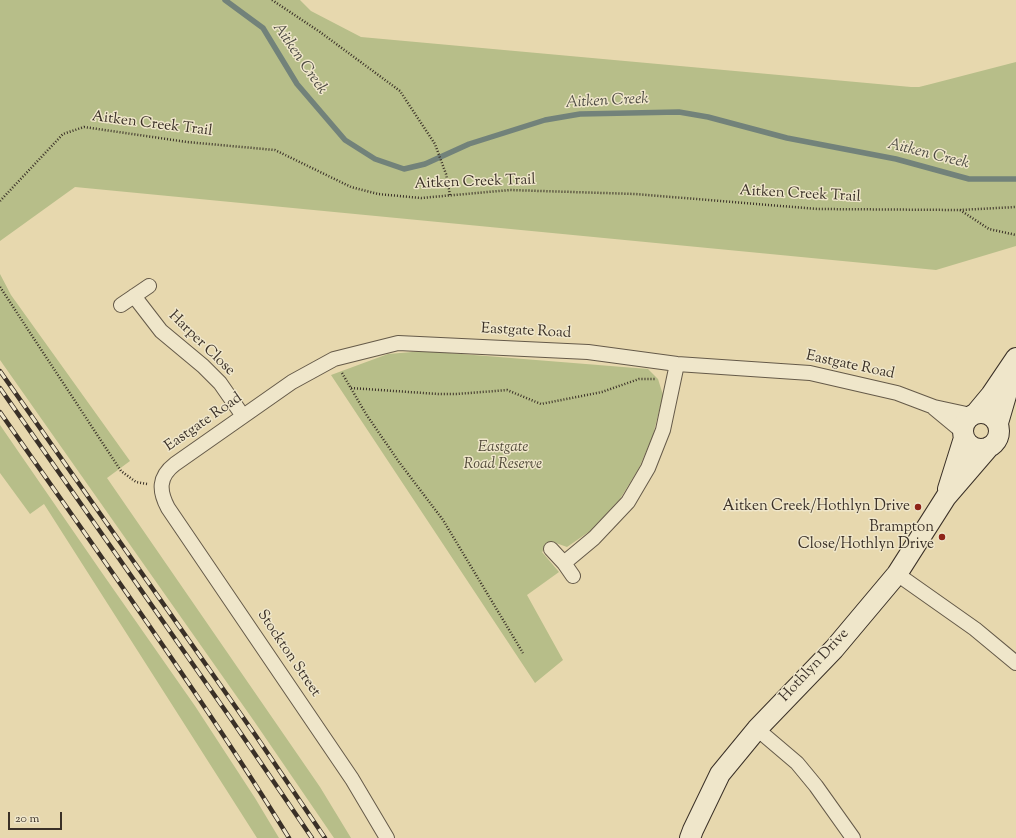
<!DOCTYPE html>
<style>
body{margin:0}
#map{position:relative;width:1016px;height:838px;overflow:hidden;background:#e7d8ae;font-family:"Sorts Mill Goudy",serif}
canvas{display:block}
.scale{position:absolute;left:8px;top:812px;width:54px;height:18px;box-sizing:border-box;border:2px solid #3a3027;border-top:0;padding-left:5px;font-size:12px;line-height:14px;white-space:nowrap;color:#3a3027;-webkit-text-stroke:3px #efe6ca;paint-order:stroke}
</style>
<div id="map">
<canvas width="1016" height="838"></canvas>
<div class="scale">20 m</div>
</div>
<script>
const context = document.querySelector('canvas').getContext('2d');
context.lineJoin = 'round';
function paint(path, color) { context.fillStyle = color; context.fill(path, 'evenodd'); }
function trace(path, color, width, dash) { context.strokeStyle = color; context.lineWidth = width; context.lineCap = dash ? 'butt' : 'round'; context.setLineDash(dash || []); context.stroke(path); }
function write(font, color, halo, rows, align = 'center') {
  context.font = font + ' "Sorts Mill Goudy",serif'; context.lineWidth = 3; context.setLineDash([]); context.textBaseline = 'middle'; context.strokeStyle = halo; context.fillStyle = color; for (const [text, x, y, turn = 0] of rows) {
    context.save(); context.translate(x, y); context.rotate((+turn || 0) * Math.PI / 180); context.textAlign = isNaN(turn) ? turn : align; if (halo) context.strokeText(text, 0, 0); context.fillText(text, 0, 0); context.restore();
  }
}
paint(new Path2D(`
 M 0,0 L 300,0 L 311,11 L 361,37 L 911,87 L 919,87 L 931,84 L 1016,62 L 1016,246 L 936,270 L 75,187 L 0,241 Z
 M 0,274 L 11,295 L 130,461 L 107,478 L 320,787 L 351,838 L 334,838 L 254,721 L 0,360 Z
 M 424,351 L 648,369 L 658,379 L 663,395 L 653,435 L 639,468 L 620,499 L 590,531 L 567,547 L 553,542 L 542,552 L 559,572 L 527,595 L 563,660 L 535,683 L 331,375 L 388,354 Z
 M 0,425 L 100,570 L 195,706 L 255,798 L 279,838 L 257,838 L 44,504 L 30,514 L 0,473 Z`), '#b7be89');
trace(new Path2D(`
 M 225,0 L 263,28 L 297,84 L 345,140 L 375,159 L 404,169 L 425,164 L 469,144 L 545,120 L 580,114 L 679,112 L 708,117 L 787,138 L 896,159 L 969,179 L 1016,179`), '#72827a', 5.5);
const street = new Path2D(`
 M 134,296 L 161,331 L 203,366 L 220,383 L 243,416
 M 121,305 L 149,286
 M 934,408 L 963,432
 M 551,549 L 564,563 L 573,576
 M 564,563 L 594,538 L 628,502 L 648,468 L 663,430 L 677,364
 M 897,574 L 975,629 L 1016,663
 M 757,729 L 797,763 L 816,786 L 853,838
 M 387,838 L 352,779 L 168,508 C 159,491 158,477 175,464 L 292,382 L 334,359 L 398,343 L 588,352 L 677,364 L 810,373 L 897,393 L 934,407 L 971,415`);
const secondary = new Path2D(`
 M963 431a18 18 0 1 1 36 0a18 18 0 1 1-36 0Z
 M 976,413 L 991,395 L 1016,358
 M 998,423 L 1012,375
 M 948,489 L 964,438
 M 690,838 L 693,830 L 720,774 L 757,729 L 834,649 L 897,574 L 946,497 L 989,447`);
trace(street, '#655a49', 16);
trace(secondary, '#3a3027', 22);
trace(new Path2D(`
 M 272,0 L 320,32 L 400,91 L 435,144 L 446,174 L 450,195
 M 0,201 L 63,134 L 84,127 L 187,142 L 275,150 L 351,187 L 378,194 L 421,198 L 510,190 L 635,194 L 818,209 L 960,210 L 1016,207
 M 960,210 L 989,229 L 1016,235
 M 0,287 L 121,471 L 136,482 L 147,484
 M 342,373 L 366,414 L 399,462 L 443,520 L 523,653
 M 351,388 L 438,394 L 457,394 L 507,390 L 541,404 L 602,392 L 639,379 L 656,379`), '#3a3027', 2.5, [1, 2]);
trace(street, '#efe6ca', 14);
trace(secondary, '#efe6ca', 20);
const rail = new Path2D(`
 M 0,371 L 256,736 L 325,838
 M 0,388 L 229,716 L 312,838
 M 0,412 C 98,553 199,692 289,838`);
trace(rail, '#3a3027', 4.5);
trace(rail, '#efe6ca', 3, [9]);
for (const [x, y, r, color] of [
 [918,507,4,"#8f2418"],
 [942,537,4,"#8f2418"]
]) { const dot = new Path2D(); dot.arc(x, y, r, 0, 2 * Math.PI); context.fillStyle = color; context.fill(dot); trace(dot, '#efe6ca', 1.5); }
write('15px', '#3a3027', '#efe6ca', [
 ["Aitken Creek Trail",152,125,7],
 ["Aitken Creek Trail",475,183,-2],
 ["Aitken Creek Trail",800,195,3],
 ["Eastgate Road",526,332,3],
 ["Harper Close",201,344,44],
 ["Eastgate Road",850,366,12],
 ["Eastgate Road",204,423,-35],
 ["Stockton Street",288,654,56],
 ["Hothlyn Drive",815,666,-47]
]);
write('italic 15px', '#534c3b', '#efe6ca', [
 ["Eastgate",503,448],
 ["Road Reserve",503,465]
]);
write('15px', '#3a3027', '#efe6ca', [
 ["Aitken Creek/Hothlyn Drive",910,507],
 ["Brampton",934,528],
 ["Close/Hothlyn Drive",934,545]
], 'right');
write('italic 16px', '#4d4b43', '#efe6ca', [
 ["Aitken Creek",299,59,55],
 ["Aitken Creek",607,102,-3],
 ["Aitken Creek",928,155,14]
]);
</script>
